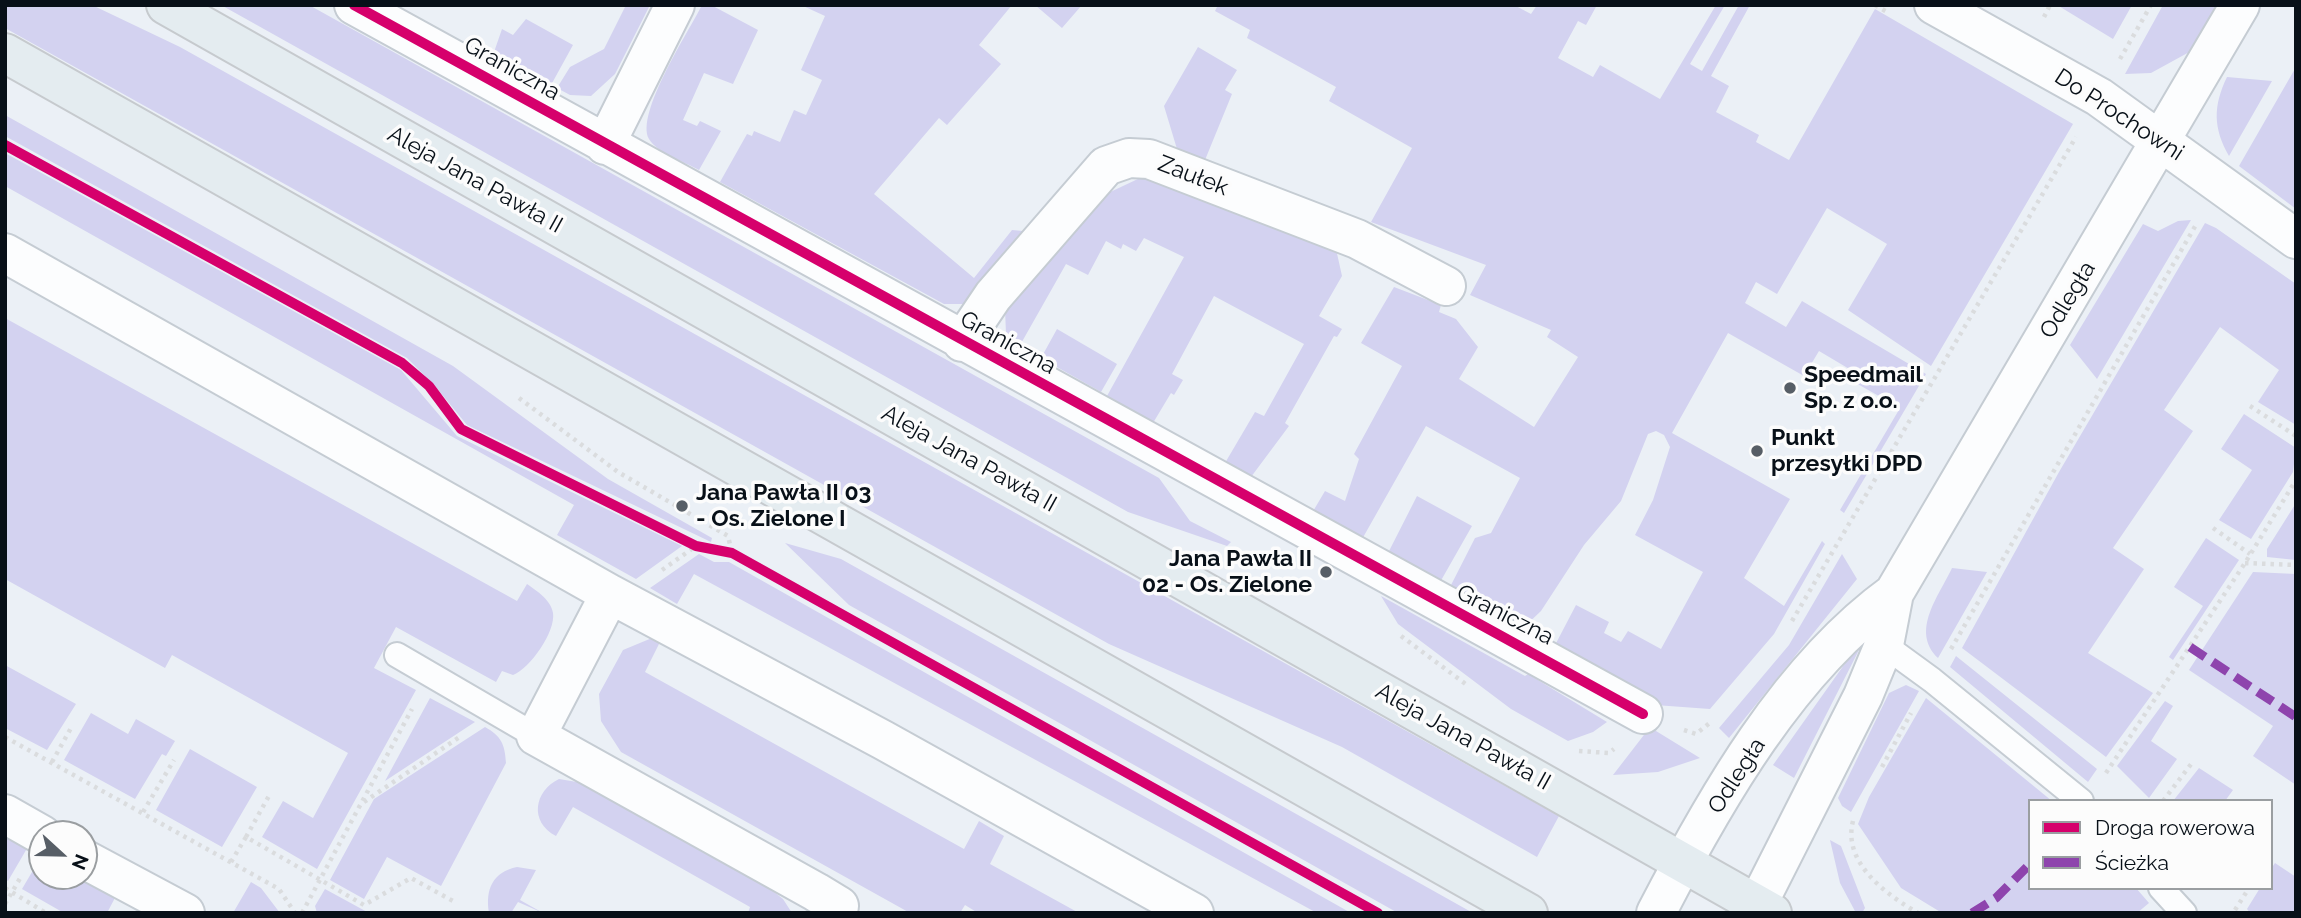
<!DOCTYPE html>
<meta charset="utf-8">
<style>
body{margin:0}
#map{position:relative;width:2301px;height:918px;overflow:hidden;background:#ebf0f6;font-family:Raleway,sans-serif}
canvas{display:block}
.frame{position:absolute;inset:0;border:7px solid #081018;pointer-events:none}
.legend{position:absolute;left:2028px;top:799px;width:245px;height:91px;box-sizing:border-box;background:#fcfcfc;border:2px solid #9a9ea1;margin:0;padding:9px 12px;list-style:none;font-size:21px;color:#081018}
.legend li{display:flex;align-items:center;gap:14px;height:35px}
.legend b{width:35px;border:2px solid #9a9ea1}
.north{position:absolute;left:28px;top:820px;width:70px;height:70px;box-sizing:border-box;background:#fcfcfc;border:2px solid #9a9ea1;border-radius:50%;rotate:112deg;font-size:19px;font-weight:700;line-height:28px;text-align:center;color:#081018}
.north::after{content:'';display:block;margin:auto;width:24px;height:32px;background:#575e66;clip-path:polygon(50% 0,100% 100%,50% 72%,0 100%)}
</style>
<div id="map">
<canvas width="2301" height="918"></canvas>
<div class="frame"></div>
<ul class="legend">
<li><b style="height:9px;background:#d6006c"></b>Droga rowerowa</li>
<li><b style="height:9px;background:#8e44ad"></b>Ścieżka</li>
</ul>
<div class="north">N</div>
</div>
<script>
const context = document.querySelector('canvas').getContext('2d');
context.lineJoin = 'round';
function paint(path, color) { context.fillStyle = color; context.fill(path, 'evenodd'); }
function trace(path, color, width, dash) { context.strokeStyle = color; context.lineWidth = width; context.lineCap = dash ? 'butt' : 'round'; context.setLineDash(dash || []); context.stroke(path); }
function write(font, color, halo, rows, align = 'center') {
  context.font = font + ' Raleway,sans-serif'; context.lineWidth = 7; context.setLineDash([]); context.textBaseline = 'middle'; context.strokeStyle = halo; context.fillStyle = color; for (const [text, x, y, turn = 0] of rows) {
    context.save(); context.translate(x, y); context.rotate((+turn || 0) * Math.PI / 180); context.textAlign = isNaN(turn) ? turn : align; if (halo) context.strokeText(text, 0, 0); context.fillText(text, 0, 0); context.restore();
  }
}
paint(new Path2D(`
 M 5,5 L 92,5 L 180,47 L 1559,816 L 1537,857 L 1342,747 L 1109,644 L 5,28 Z
 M 221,5 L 309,5 L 1159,478 L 1190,521 L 1231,542 L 1227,546 L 1128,512 Z
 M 622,5 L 650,5 L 615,74 L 591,96 L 570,95 L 557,88 L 570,67 L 604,49 L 625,7 Z
 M 702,5 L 711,5 L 758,30 L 733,84 L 704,73 L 683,120 L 697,126 L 700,121 L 721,131 L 699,170 C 685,162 657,153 649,139 C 635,114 689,31 702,5 Z
 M 801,5 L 1012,5 L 979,45 L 1001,64 L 947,125 L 939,118 L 874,194 L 974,278 L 1012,230 L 1023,231 L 964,304 L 944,304 L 720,182 L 747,134 L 752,136 L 754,131 L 780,142 L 794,110 L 806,115 L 822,80 L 801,70 L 825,16 Z
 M 1035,5 L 1082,5 L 1062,28 Z
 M 1218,5 L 1514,5 L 1531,14 L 1537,5 L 1597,5 L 1586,25 L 1578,21 L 1558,58 L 1593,77 L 1600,65 L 1660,99 L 1716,5 L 1725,5 L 1690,64 L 1702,71 L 1739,5 L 1750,5 L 1711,76 L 1729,86 L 1716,112 L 1759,135 L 1756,142 L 1789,160 L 1875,9 L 2073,124 L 1931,366 L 1848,310 L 1887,244 L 1827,208 L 1777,294 L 1756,282 L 1745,303 L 1786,327 L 1802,301 L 1926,374 L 1844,513 L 1840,510 L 1900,408 L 1847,378 L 1851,370 L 1819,351 L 1804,376 L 1728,333 L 1672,433 L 1790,499 L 1744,578 L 1784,606 L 1822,541 L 1825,544 L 1774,634 L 1710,709 L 1655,705 L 1553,649 L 1576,605 L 1609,622 L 1604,633 L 1621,642 L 1628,631 L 1661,649 L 1703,572 L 1635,535 L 1653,500 L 1670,447 L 1664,435 L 1656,431 L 1648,434 L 1621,501 L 1584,545 L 1541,611 L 1521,630 L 1449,589 L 1475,538 L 1491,533 L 1520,478 L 1426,426 L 1361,541 L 1312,513 L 1325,491 L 1345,501 L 1359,459 L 1354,454 L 1402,366 L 1361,343 L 1394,287 L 1441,305 L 1439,312 L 1456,319 L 1478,347 L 1459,379 L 1534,427 L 1578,357 L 1547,337 L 1551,330 L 1470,295 L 1486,265 L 1371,222 L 1412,148 L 1329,101 L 1336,87 L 1247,38 L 1250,30 L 1215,11 Z
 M 2057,5 L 2132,5 L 2113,39 Z
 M 2163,5 L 2217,5 L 2193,50 L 2151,73 L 2125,74 Z
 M 526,19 L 573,45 L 551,85 L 493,55 L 502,29 L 513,35 Z
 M 1198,47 L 1237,70 L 1225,90 L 1232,94 L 1205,160 L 1177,149 L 1164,106 Z
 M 2296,67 L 2296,209 L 2239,166 Z
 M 2227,77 L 2272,81 L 2229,156 C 2213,128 2213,106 2227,77 Z
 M 5,115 L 453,366 L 608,479 L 712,538 L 711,542 L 467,425 L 435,386 L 407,358 L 5,136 Z
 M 5,153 L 401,370 L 457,436 L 682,546 L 636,579 L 557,535 L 574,505 L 5,186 Z
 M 1156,177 L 1336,249 L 1342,276 L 1319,316 L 1342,329 L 1337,337 L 1334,336 L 1285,423 L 1289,426 L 1251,477 L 1225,463 L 1255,412 L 1264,416 L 1304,344 L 1214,296 L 1172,374 L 1183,380 L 1174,395 L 1171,393 L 1153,423 L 1107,396 L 1184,257 L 1144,238 L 1136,251 L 1123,244 L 1121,249 L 1106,241 L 1088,275 L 1066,264 L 1019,347 L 1006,334 L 1005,309 L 1106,194 L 1140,178 Z
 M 2191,220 L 2097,379 L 2070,345 L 2143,224 L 2158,231 L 2178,221 Z
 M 2205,223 L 2216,228 L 2296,284 L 2296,425 L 2258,402 L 2279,370 L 2220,327 L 2164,410 L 2193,431 L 2113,548 L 2144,569 L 2088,653 L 2153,693 L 2106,757 L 1962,648 L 2059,472 Z
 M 5,318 L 517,601 L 527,584 C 537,591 551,600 553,613 C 556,631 530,669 513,675 L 502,671 L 496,682 L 396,627 L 374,668 L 416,690 L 317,869 L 262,837 L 283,801 L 313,818 L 348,753 L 172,655 L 165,668 L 5,579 Z
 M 1057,329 L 1117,364 L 1101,392 L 1041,358 Z
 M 2244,414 L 2296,448 L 2293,472 L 2251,539 L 2219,520 L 2252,470 L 2221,449 Z
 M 1417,496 L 1472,526 L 1439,584 L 1387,555 Z
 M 2296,503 L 2296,560 L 2267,557 L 2267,549 Z
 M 2206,538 L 2239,560 L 2173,660 L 2169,657 L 2203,606 L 2174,587 Z
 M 785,543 L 841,559 L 1473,913 L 1398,913 L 849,605 Z
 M 699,554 L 714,562 L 729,562 L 1351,913 L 1317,913 L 694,574 L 677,604 L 650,588 Z
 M 1842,554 L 1857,579 L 1729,738 L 1719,728 L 1789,645 Z
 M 1952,568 L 1987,572 L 1938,658 C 1910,631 1939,596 1952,568 Z
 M 2253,572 L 2296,574 L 2296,785 L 2253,756 L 2273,726 L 2189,670 Z
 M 1381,596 L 1525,676 L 1528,674 L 1607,722 L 1593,732 L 1568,741 L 1511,709 L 1398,624 Z
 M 1868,631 L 1859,650 L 1794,778 L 1773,765 Z
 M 652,638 L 661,640 L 645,672 L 964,849 L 979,821 L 1004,836 L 990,864 L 1079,913 L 978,913 L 965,905 L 960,913 L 910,913 L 621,752 L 601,721 L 599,694 L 623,650 Z
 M 1956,656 L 2097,769 L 2088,782 L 1950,667 Z
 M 5,665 L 76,704 L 47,750 L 5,728 Z
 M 1906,685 L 1919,691 L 1851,812 L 1842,806 L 1838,798 L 1889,693 Z
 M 430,698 L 475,722 L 385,781 Z
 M 1926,698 L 2052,801 L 2030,801 L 2030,888 L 2136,888 L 2149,903 L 2137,913 L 1942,913 L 1901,888 L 1858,824 L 1869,797 Z
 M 2165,701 L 2173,706 L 2151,741 L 2177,759 L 2149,798 L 2117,766 Z
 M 91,713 L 128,734 L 136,719 L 175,741 L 166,756 L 162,754 L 135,799 L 64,760 Z
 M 485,727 C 501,736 505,744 506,763 L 441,886 L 387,857 L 364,899 L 330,880 L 374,799 Z
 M 1647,731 L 1656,731 L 1700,758 L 1658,772 L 1613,775 Z
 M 190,749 L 257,787 L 222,847 L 156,810 Z
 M 2199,768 L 2233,790 L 2225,801 L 2173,801 Z
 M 559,779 L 583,783 L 768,887 L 783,899 L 792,913 L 748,913 L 750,907 L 573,807 L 556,836 C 529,822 534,791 559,779 Z
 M 5,833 L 29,845 L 8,881 L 5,879 Z
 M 1830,840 L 1841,846 L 1865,908 L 1862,913 L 1856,913 L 1840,883 Z
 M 42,855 L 42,876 L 83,876 L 117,894 L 107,913 L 64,913 L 22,889 Z
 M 2275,863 L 2296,877 L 2296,913 L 2250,913 L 2247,909 L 2260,888 L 2271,888 L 2271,869 Z
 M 517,867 L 536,870 L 520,900 L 543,913 L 518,902 L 511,913 L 489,913 C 485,889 493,872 517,867 Z
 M 251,882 L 261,888 L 280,913 L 233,913 Z
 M 325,889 L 369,913 L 317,913 L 315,906 Z`), '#d3d2f0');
const service = new Path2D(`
 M 1884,645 L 1932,680 L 2081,801
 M 397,655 L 536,736
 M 2161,888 L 2184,913`);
const minor = new Path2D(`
 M 354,5 L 1643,714
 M 1934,5 L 2099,97 L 2296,239
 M 605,145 L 675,5
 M 5,253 L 610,594 L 536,736 L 816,892 L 839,906 L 836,913
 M 962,342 L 993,296 L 1106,166 L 1129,158 L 1149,159 L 1357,239 L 1446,286
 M 610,594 L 883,740 L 1194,913
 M 5,814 L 42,835
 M 84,859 L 185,913
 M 1656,913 C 1715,799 1789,669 1894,593
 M 1753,913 L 1863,696 L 1884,645 L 1894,593 L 2240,5`);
const primary = new Path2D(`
 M 166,5 L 1772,913
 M 5,53 L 1528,913`);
trace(service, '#c5ccd3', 28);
trace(minor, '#c5ccd3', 42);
trace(primary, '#c6cace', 42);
trace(new Path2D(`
 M 1875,5 L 1889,13
 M 2044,17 L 2050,5
 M 2120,59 L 2151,5
 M 519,398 L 618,472 L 728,536 L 732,553
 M 2250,406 L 2296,436
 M 2213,528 L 2250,554
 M 2245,563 L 2296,565
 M 662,570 L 696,546
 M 1792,621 L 2076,137
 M 1401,636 L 1467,685
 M 1951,649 L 2197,223
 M 1684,730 L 1696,734 L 1712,721
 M 5,737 L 279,889 L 295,913
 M 1579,751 L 1609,753 L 1614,749
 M 52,762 L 71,728
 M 1882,767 L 1911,713
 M 2106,773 L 2245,563 L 2296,480
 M 2163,801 L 2192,763
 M 364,802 L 461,736
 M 143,812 L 174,760
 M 1853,821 C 1842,863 1887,895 1918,913
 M 246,837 L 270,794
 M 231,862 L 246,837 L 364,905 L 411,878 L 453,901
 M 5,888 L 46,913
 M 5,904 L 22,875
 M 2235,910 L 2249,888
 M 302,913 L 412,709`), '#dadcde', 4.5, [3.5, 5]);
trace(service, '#fcfdfe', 24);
trace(minor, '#fcfdfe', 38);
trace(primary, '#e4ecf0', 38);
trace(new Path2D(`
 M 2190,647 L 2296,717
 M 1972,913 L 1996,898 L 2030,864`), '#8e44ad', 9, [18, 9]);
trace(new Path2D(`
 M 354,5 L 1643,714
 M 5,145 L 402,363 L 429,386 L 461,429 L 696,546 L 732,553 L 1378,913`), '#d6006c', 10);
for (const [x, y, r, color] of [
 [1790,388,7,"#575e66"],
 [1757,451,7,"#575e66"],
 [682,506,7,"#575e66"],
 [1326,572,7,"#575e66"]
]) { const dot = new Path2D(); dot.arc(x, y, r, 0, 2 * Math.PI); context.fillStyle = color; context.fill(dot); trace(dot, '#fcfcfc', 2.5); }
write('23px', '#081018', '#fcfcfc', [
 ["Graniczna",512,69,29],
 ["Do Prochowni",2119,115,33],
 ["Zaułek",1193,176,21],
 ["Aleja Jana Pawła II",475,180,29],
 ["Odległa",2068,300,-59],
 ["Graniczna",1008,343,29],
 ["Aleja Jana Pawła II",969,459,29],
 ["Graniczna",1505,615,27],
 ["Aleja Jana Pawła II",1463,737,29],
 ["Odległa",1737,776,-57]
]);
write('bold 23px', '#081018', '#fcfcfc', [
 ["Speedmail",1804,375],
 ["Sp. z o.o.",1804,401],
 ["Punkt",1771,438],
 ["przesyłki DPD",1771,464],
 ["Jana Pawła II 03",696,493],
 ["- Os. Zielone I",696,519],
 ["Jana Pawła II",1312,559,"right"],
 ["02 - Os. Zielone",1312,585,"right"]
], 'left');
</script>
